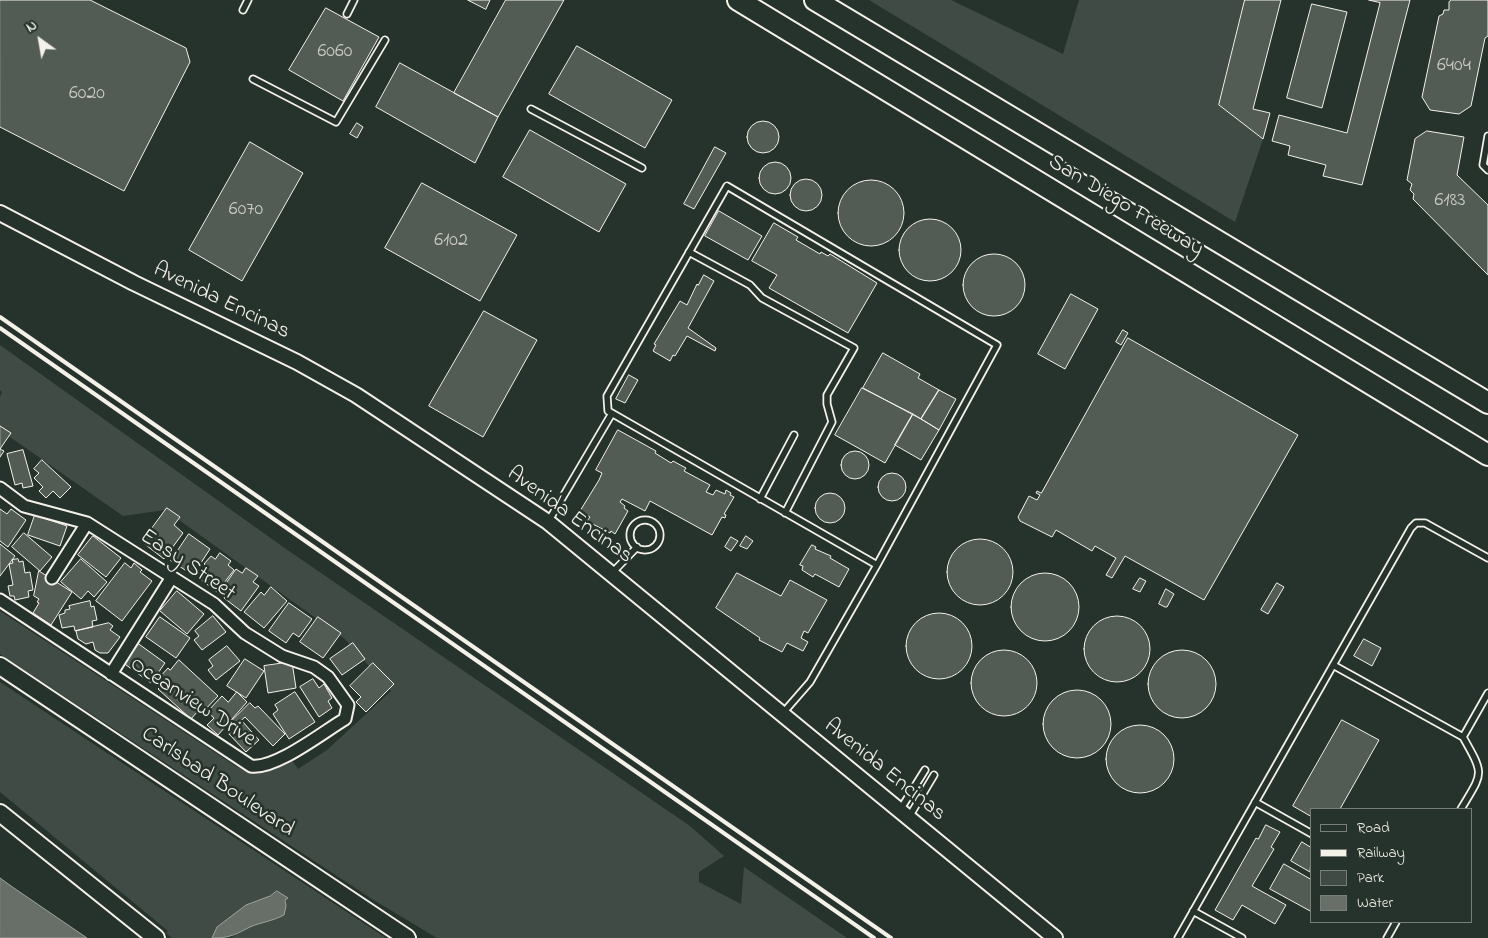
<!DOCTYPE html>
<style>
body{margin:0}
#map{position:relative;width:1488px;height:938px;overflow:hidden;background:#26332d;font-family:"Indie Flower",sans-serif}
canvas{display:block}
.legend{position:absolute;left:1310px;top:808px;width:162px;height:115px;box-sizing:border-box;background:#26332d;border:1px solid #787f78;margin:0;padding:6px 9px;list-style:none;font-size:15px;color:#f4f1e8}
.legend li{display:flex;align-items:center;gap:10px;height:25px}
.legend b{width:25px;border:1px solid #787f78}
.north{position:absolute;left:15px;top:15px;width:50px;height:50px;-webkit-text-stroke:4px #26332d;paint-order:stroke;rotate:328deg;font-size:14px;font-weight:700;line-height:20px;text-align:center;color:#f4f1e8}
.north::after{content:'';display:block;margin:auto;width:18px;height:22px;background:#f4f1e8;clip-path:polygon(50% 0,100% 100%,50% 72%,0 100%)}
</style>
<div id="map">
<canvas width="1488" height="938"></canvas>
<ul class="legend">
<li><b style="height:6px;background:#26332d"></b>Road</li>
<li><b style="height:6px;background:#f4f1e8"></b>Railway</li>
<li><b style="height:14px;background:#414b45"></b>Park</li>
<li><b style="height:14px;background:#676f68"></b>Water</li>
</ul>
<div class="north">N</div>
</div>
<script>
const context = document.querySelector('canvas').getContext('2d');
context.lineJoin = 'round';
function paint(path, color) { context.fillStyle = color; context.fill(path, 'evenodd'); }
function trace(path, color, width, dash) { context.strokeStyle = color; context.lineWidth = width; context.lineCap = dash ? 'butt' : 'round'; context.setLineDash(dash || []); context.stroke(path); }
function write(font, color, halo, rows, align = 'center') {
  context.font = font + ' "Indie Flower",sans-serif'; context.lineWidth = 5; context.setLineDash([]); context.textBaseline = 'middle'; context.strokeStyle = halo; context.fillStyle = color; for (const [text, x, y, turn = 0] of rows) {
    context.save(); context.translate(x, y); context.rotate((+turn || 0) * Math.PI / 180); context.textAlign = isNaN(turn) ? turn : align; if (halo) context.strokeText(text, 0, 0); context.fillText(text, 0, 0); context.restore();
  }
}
paint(new Path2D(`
 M 869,0 L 951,0 L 1063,54 L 1079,0 L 1245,0 L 1219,105 L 1263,139 L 1235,222 Z
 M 0,345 L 286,549 L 690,826 L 724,856 L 699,872 L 699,882 L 741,904 L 744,867 L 847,938 L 437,938 L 372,899 L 0,654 L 0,611 L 237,767 C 257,774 272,767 291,759 L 298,769 L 327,750 L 391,691 L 345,639 L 165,510 L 123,516 L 0,430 L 0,397 L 2,392 L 0,390 Z
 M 0,682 L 386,938 L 231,938 L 246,928 L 278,918 L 277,891 L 270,896 L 246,905 L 217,927 L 212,938 L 172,938 L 166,933 L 168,931 L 0,792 Z`), '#414b45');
const water = new Path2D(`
 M 0,878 L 11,886 L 87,938 L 0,938 Z
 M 277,891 L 288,898 L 285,900 L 286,906 L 284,915 C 271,922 256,923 246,929 C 233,936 227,938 212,938 L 217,927 L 246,905 L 270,896 Z`);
paint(water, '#676f68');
trace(water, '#9fa39b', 1);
const building = new Path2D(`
 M 0,0 L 90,0 L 186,48 L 190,62 L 124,191 L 0,127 Z
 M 468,0 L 490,0 L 486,9 Z
 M 506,0 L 564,0 L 498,117 L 454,93 Z
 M 1245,0 L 1281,0 L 1253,109 L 1270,113 L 1263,139 L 1219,105 Z
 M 1369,0 L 1410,0 L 1362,185 L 1323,176 L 1326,165 L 1288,155 L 1290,146 L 1272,141 L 1279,115 L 1347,133 L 1380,3 Z
 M 1452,0 L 1488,0 L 1488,36 L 1485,38 L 1471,106 L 1459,114 L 1430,110 L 1422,97 L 1439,16 L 1443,14 L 1444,10 L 1449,10 L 1449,2 Z
 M 1312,4 L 1347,12 L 1322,108 L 1287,98 Z
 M 326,8 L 379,37 L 343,101 L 289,70 Z
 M 577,46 L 672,100 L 645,148 L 549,94 Z
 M 400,63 L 498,117 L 475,163 L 376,107 Z
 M747 137a16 16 0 1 1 32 0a16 16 0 1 1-32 0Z
 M 357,123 L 363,127 L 357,138 L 350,134 Z
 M 530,130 L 626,184 L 599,232 L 503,177 Z
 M 1427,131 L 1464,137 L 1457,175 L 1488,205 L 1488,275 L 1413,199 L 1414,194 L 1410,190 L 1412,184 L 1407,180 L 1415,139 Z
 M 250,142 L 303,173 L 242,281 L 189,250 Z
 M 715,147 L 726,153 L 694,209 L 684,204 Z
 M759 178a16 16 0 1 1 32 0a16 16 0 1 1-32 0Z
 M790 195a16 16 0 1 1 32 0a16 16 0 1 1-32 0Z
 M838 213a33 33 0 1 1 66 0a33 33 0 1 1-66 0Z
 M 422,183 L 517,235 L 480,301 L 385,248 Z
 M 719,211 L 762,236 L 748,260 L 705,236 Z
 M899 250a31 31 0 1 1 62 0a31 31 0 1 1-62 0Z
 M 774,223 L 798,237 L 796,240 L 820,254 L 821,252 L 828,256 L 830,254 L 877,283 L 848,333 L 769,288 L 777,275 L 752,261 Z
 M963 285a31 31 0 1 1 62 0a31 31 0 1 1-62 0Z
 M 704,275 L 714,281 L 688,328 L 716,348 L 715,351 L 687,336 L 675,356 L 673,355 L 670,361 L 653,351 L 656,345 L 654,344 L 680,301 L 687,305 L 697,284 L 698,285 Z
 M 1071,294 L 1098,309 L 1065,369 L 1038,354 Z
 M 484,311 L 537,340 L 483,437 L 429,406 Z
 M 1123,330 L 1128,333 L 1121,345 L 1116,342 Z
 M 1128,338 L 1298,435 L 1204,600 L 1125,556 L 1112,578 L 1106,575 L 1116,558 L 1095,546 L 1092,551 L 1056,530 L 1052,537 L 1020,521 L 1018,517 L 1029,496 L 1037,500 L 1040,495 L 1036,493 L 1037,491 L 1041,493 Z
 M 883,353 L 920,374 L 918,378 L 939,390 L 921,419 L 863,388 Z
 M 629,375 L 638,380 L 625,403 L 616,399 Z
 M 862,388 L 913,414 L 885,463 L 835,435 Z
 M 939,390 L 956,399 L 939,430 L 921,419 Z
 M 913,414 L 939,430 L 921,460 L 895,445 Z
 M 0,426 L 11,433 L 0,449 L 4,451 L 0,457 Z
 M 618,430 L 656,451 L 655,453 L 671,463 L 673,461 L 686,468 L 684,471 L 710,485 L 706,492 L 713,495 L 716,490 L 725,494 L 726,490 L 731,493 L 730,495 L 734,497 L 724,514 L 726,515 L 725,518 L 722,517 L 712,535 L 650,501 L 645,511 L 622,499 L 620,502 L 625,506 L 624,508 L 628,511 L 615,534 L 611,531 L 610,533 L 587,521 L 590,517 L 580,511 L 599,480 L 602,473 L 596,470 Z
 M 23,450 L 33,486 L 23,488 L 22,483 L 15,485 L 7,454 Z
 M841 465a14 14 0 1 1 28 0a14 14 0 1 1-28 0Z
 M 42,460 L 71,487 L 60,498 L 53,491 L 46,498 L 39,491 L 43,487 L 34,478 L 39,473 L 34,469 Z
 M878 487a14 14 0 1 1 28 0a14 14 0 1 1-28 0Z
 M815 508a15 15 0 1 1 30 0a15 15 0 1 1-30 0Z
 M 167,508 L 180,517 L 174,525 L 183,533 L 164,559 L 142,542 Z
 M 0,509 L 7,514 L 11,509 L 26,520 L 8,547 L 0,541 Z
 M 35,515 L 67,526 L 60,546 L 28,535 Z
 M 24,533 L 52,557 L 40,571 L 12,547 Z
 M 189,534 L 210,549 L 193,575 L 171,561 Z
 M 93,536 L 121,558 L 106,577 L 78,555 Z
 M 746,536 L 753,541 L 747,549 L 740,546 Z
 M 731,537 L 738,541 L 731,551 L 725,547 Z
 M947 572a33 33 0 1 1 66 0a33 33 0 1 1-66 0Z
 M 0,544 L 15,556 L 0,576 Z
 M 812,545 L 816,547 L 815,549 L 831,556 L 830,558 L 849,569 L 839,587 L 815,574 L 813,577 L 802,570 L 803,566 L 800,565 Z
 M 220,553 L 231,561 L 228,565 L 234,570 L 217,592 L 200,579 L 209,568 L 204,564 L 211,556 L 215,559 Z
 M 18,559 L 19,562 L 23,561 L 25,573 L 30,572 L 33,590 L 28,591 L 29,597 L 15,600 L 14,596 L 10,596 L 8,586 L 13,585 L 9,564 L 13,563 L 12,560 Z
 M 81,559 L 107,582 L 94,597 L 88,591 L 81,599 L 61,582 Z
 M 125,563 L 131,568 L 134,563 L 142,570 L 140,572 L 152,581 L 122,621 L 96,601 Z
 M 246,568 L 258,576 L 253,582 L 259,586 L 241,611 L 224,598 L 227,593 L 222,589 L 236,569 L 242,573 Z
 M 39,571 L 72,592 L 51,625 L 33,613 L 39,603 L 37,602 L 39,599 L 34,596 Z
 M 737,573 L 781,596 L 790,580 L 827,600 L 808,633 L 804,631 L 801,638 L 808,642 L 803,651 L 787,643 L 782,652 L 759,640 L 760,638 L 716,608 Z
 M1011 607a34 34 0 1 1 68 0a34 34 0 1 1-68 0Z
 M 1140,578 L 1146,581 L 1140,592 L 1133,589 Z
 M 1277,583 L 1284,587 L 1268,614 L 1261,610 Z
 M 271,587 L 287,601 L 264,628 L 244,612 L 261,592 L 264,595 Z
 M 1166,589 L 1174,594 L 1167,607 L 1165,607 L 1159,604 Z
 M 177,591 L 204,614 L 187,634 L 160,611 Z
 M 90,601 L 91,607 L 94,606 L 97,620 L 92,621 L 93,627 L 75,631 L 74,626 L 62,628 L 59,615 L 65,613 L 65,610 L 70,609 L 69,606 Z
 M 289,603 L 312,619 L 299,637 L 293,633 L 286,643 L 269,631 Z
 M906 646a33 33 0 1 1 66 0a33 33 0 1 1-66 0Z
 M1084 649a33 33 0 1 1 66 0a33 33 0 1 1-66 0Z
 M 213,616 L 226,632 L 202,650 L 194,640 L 199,636 L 195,631 Z
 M 160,617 L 190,638 L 176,658 L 146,637 Z
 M 318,617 L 341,633 L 323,658 L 300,642 Z
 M 109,623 L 113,626 L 110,630 L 120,637 L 108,653 L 100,653 L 95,650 L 93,642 L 86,644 L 78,639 L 76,631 Z
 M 1364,639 L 1381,648 L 1372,666 L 1354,656 Z
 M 136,642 L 165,663 L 151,683 L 122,662 Z
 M 353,643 L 365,659 L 342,675 L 330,659 Z
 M 227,646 L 240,661 L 216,680 L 208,670 L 213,666 L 209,660 Z
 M971 683a33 33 0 1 1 66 0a33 33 0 1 1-66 0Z
 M1148 684a34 34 0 1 1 68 0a34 34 0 1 1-68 0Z
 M 245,659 L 264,671 L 246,698 L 227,686 Z
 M 179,660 L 218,696 L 200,715 L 197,712 L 191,719 L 158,689 L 162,685 L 157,680 L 168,668 L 170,670 Z
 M 292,662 L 296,688 L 268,693 L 264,666 Z
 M 373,663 L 394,684 L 366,712 L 356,702 L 361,697 L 350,686 Z
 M 313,679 L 319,688 L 324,684 L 332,698 L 328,701 L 332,708 L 319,717 L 300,687 Z
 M1043 724a34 34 0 1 1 68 0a34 34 0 1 1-68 0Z
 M 237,692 L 247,702 L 218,735 L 207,725 L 214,718 L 207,712 L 222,696 L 228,702 Z
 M 295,692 L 315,722 L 289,739 L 273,714 L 278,710 L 275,705 Z
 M 250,703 L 255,708 L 258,706 L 285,734 L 273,746 L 245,717 L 234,727 L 230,723 Z
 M 1342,720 L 1379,740 L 1340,809 L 1312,809 L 1312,817 L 1293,806 Z
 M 242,721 L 259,740 L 246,752 L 229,734 Z
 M1106 759a34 34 0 1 1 68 0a34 34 0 1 1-68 0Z
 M 1266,825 L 1280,832 L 1271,847 L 1274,849 L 1252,886 L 1286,905 L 1275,924 L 1242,905 L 1233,920 L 1215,910 L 1256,838 L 1258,839 Z
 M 1302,842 L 1312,848 L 1310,872 L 1291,861 Z
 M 1284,864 L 1312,880 L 1312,912 L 1270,889 Z`);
paint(building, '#525c55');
trace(building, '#f4f1e8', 1);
const service = new Path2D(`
 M 243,10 L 248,0
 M 347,14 L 354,0
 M 253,79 L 336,122 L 385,40
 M 531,109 L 642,168
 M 1488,136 L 1483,165 L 1488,170
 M 689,252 L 750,285 L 762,298 L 854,348 L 827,395 L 827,404 L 832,422 L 785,513
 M 760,499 L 794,435
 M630 535a15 15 0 1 1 30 0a15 15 0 1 1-30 0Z
 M 548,522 L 611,415
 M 612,573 L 637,547
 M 1333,665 L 1463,737
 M 783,713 L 810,682 L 877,565 L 997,345 L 727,186 L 607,396 L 608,411 L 877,565
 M 1255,802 L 1312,834
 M 1461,809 C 1483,772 1485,776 1463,737 L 1488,693
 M 900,810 L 925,770
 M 909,817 L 934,775
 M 1193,911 L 1242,938
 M 1178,938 L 1411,528 L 1416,523 L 1425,523 L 1488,558
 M 1387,938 L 1396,922`);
const minor = new Path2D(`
 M 0,488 L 24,506 L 87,523 L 214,604 L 245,633 L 282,656 L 314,667 L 328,677 L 348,705 L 345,719 C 323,732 275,770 251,766 L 0,600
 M 52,578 L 87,523
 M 111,674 L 172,577`);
const tertiary = new Path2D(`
 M 0,213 L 134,283 L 297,362 L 356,395 L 548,522 L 1055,938`);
const primary = new Path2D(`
 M 0,666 L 407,938
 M 0,813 L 156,938`);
const motorway = new Path2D(`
 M 738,0 L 1488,455
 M 815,0 L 1488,403`);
trace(service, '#f4f1e8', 9);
trace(minor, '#f4f1e8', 15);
trace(tertiary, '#f4f1e8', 18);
trace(primary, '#f4f1e8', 20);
trace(motorway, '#f4f1e8', 24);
trace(service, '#26332d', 5.5);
trace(minor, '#26332d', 11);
trace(tertiary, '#26332d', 14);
trace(primary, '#26332d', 16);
trace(motorway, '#26332d', 20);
trace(new Path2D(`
 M 0,317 L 891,938
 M 0,328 L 874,938`), '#f4f1e8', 4);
write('20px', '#ccccc3', null, [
 ["6060",335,53],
 ["6404",1454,67],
 ["6020",87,95],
 ["6183",1450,202],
 ["6070",246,211],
 ["6102",451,242]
]);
write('22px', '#f4f1e8', '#26332d', [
 ["San Diego Freeway",1125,207,31],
 ["Avenida Encinas",221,302,26],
 ["Avenida Encinas",569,516,36],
 ["Easy Street",187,566,34],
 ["Oceanview Drive",192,703,33],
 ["Avenida Encinas",884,771,39],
 ["Carlsbad Boulevard",217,783,34]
]);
</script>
